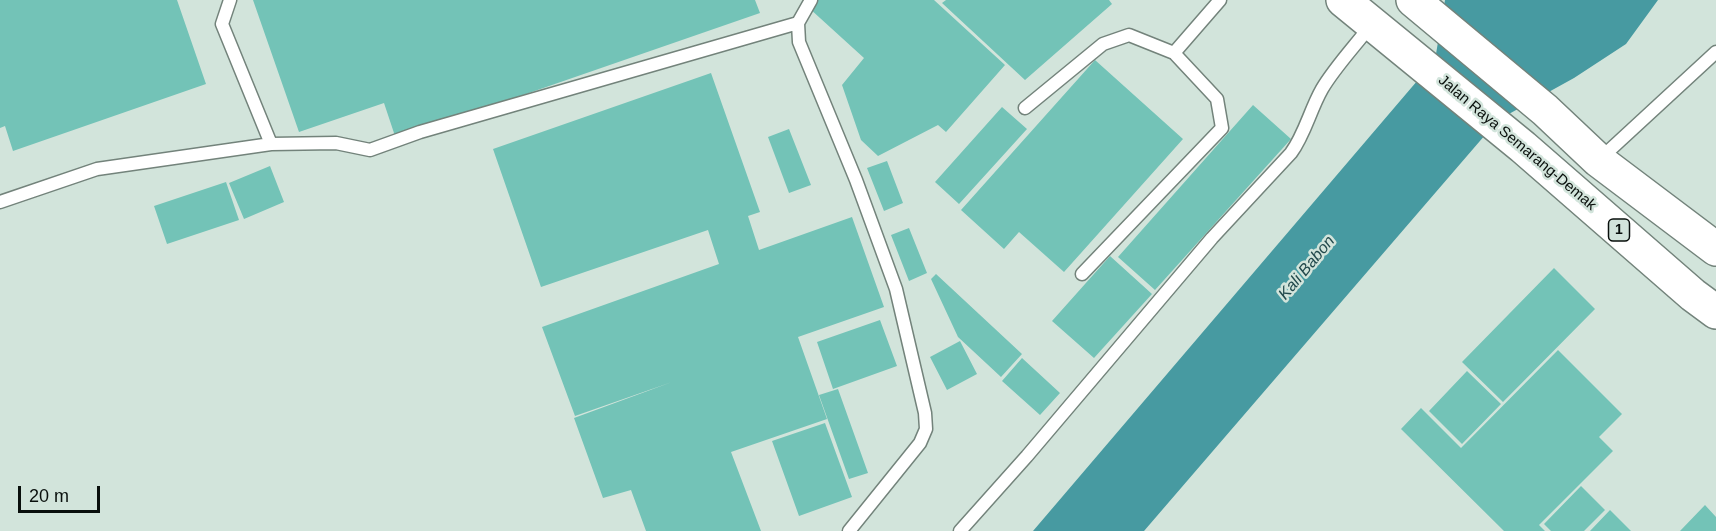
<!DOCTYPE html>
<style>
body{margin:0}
#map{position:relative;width:1716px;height:531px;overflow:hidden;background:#d2e4db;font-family:Arial,sans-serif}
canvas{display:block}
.scale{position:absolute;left:18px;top:486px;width:82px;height:27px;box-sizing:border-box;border:3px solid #090f0c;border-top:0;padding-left:8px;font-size:18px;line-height:21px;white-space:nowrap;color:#090f0c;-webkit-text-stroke:4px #d2e4db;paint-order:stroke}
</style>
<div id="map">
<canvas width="1716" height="531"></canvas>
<div class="scale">20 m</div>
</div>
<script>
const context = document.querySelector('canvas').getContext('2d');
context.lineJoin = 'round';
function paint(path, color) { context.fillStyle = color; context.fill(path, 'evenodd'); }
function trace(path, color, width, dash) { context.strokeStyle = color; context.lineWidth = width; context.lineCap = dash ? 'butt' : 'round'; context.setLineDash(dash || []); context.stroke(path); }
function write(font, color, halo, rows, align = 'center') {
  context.font = font + ' Arial,sans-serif'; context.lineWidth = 5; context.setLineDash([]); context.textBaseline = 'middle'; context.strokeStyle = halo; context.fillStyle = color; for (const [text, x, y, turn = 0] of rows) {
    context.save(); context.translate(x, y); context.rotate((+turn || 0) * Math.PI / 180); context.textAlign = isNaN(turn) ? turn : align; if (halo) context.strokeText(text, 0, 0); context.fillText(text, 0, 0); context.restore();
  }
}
paint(new Path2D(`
 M 1445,0 L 1658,0 L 1626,44 L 1574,78 L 1498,120 L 1144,531 L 1033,531 L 1435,60 Z`), '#479aa1');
paint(new Path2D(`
 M 0,0 L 177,0 L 206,84 L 13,151 L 5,126 L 0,128 Z
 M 253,0 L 755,0 L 760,13 L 396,139 L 384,103 L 299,132 Z
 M 817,0 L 934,0 L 1005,65 L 946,132 L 938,125 L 878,156 L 861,140 L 842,85 L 864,58 L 809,8 Z
 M 946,0 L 1109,0 L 1112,4 L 1025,80 L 942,3 Z
 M 1095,60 L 1183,139 L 1064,272 L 1019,232 L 1004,249 L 961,210 Z
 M 711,73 L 760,212 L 748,216 L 759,250 L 852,217 L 884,307 L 798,337 L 827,419 L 731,452 L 761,531 L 646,531 L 631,490 L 603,498 L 574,418 L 672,382 L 575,416 L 542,327 L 719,264 L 708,230 L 541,287 L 493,149 Z
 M 1253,105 L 1291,139 L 1155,290 L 1118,257 Z
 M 1002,107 L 1027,129 L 959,204 L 935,182 Z
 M 789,129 L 811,185 L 789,193 L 768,137 Z
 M 887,161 L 903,203 L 884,211 L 867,168 Z
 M 270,166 L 284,202 L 244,219 L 229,183 Z
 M 226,182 L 239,220 L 167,244 L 154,206 Z
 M 909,228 L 927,273 L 909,281 L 891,235 Z
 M 1110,256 L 1152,294 L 1094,358 L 1052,321 Z
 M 1554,268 L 1595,309 L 1503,402 L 1462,362 Z
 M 936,274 L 1022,354 L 1001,377 L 958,337 L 931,279 Z
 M 880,320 L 897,366 L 833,389 L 817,342 Z
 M 960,341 L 977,374 L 947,390 L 930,357 Z
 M 1558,350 L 1622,414 L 1599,437 L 1613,451 L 1539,525 L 1545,531 L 1504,531 L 1401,429 L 1421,408 L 1461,448 Z
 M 1022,358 L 1060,393 L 1040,415 L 1002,381 Z
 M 1467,371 L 1501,404 L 1462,444 L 1429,411 Z
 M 838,389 L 868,473 L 849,479 L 819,395 Z
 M 825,423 L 852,497 L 799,516 L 772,441 Z
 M 1581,486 L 1605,510 L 1584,531 L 1551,531 L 1544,524 Z
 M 1705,505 L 1716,517 L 1716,531 L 1680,531 Z
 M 1610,510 L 1631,531 L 1590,531 Z`), '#73c3b7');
const lane = new Path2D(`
 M 230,0 L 222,24 L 271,144
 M 811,0 L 798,23 L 799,42 L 856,180 L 896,289 L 925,413 L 926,429 L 920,443 L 849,531
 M 1025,108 L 1103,44 L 1129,35 L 1174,53 L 1220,0
 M 1600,159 L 1716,52
 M 0,202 L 97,169 L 271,144 L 336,143 L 370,150 L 420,132 L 798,23
 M 1082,274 L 1222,128 L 1217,99 L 1174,53
 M 960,531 L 1027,456 L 1212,238 L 1291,153 C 1305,134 1310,110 1322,89 C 1335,67 1355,46 1371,25`);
const highway = new Path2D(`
 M 1343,0 L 1523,147 L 1693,295 L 1716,312
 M 1413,0 L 1545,110 L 1598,160 L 1716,249`);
trace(lane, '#73837b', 15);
trace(highway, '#73837b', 36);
trace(lane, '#fff', 12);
trace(highway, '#fff', 33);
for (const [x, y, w] of [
 [1619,230,21]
]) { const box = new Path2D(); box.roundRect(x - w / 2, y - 11, w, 22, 4.5); context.fillStyle = '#d2e4db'; context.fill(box); trace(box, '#090f0c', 1.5); }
write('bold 14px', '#090f0c', null, [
 ["1",1619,230]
]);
write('15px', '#090f0c', '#d2e4db', [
 ["Jalan Raya Semarang-Demak",1517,143,40]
]);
write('italic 16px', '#22494c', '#d2e4db', [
 ["Kali Babon",1307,268,-50]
]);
</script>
